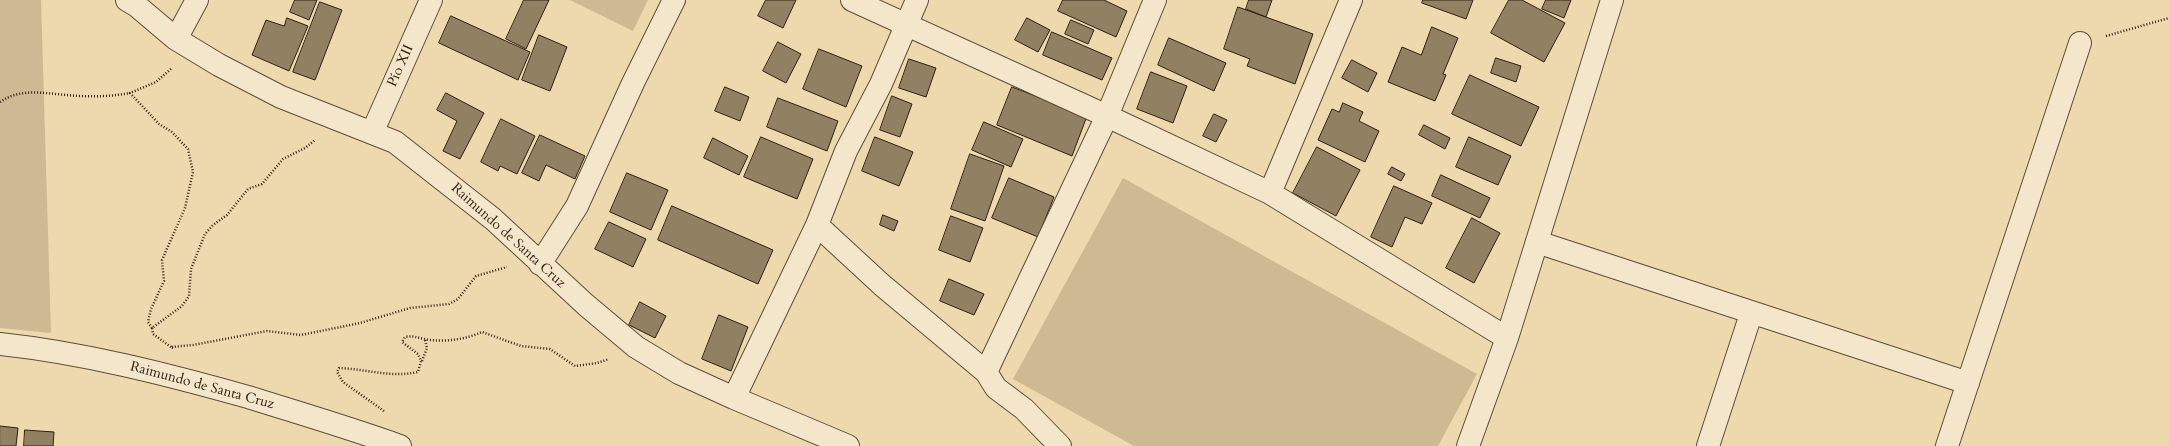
<!DOCTYPE html>
<meta charset="utf-8">
<style>
body{margin:0}
canvas{display:block;background:#edd9ad}
</style>
<canvas width="2169" height="446"></canvas>
<script>
const context = document.querySelector('canvas').getContext('2d');
context.lineJoin = 'round';
function paint(path, color) { context.fillStyle = color; context.fill(path, 'evenodd'); }
function trace(path, color, width, dash) { context.strokeStyle = color; context.lineWidth = width; context.lineCap = dash ? 'butt' : 'round'; context.setLineDash(dash || []); context.stroke(path); }
function write(font, color, halo, rows, align = 'center') {
  context.font = font + ' Cardo,serif'; context.lineWidth = 3; context.setLineDash([]); context.textBaseline = 'middle'; context.strokeStyle = halo; context.fillStyle = color; for (const [text, x, y, turn = 0] of rows) {
    context.save(); context.translate(x, y); context.rotate((+turn || 0) * Math.PI / 180); context.textAlign = isNaN(turn) ? turn : align; if (halo) context.strokeText(text, 0, 0); context.fillText(text, 0, 0); context.restore();
  }
}
paint(new Path2D(`
 M 0,0 L 41,0 L 51,333 L 0,328 Z
 M 570,0 L 648,0 L 633,31 Z
 M 1123,178 L 1477,374 L 1438,446 L 1134,446 L 1013,379 Z`), '#cdba93');
const building = new Path2D(`
 M 295,0 L 317,0 L 309,20 L 290,12 Z
 M 524,0 L 549,0 L 526,49 L 506,39 Z
 M 766,0 L 796,0 L 783,28 L 758,16 Z
 M 1063,0 L 1104,0 L 1127,11 L 1116,37 L 1058,11 Z
 M 1249,0 L 1272,0 L 1266,17 L 1246,9 Z
 M 1423,0 L 1473,0 L 1466,19 L 1422,3 Z
 M 1509,0 L 1522,0 L 1565,23 L 1544,62 L 1491,33 Z
 M 1546,0 L 1571,0 L 1564,18 L 1542,9 Z
 M 320,2 L 342,10 L 315,80 L 293,72 Z
 M 1238,7 L 1313,34 L 1295,84 L 1247,66 L 1250,59 L 1224,49 Z
 M 451,16 L 530,52 L 518,80 L 439,43 Z
 M 287,18 L 308,26 L 289,71 L 252,55 L 266,20 L 284,26 Z
 M 1027,18 L 1050,30 L 1038,52 L 1015,40 Z
 M 1071,20 L 1094,30 L 1088,44 L 1065,34 Z
 M 1432,27 L 1458,38 L 1443,74 L 1446,75 L 1435,101 L 1388,82 L 1402,47 L 1421,55 Z
 M 1052,32 L 1112,58 L 1102,80 L 1043,55 Z
 M 539,35 L 567,47 L 550,91 L 522,80 Z
 M 1169,38 L 1226,63 L 1214,91 L 1158,65 Z
 M 778,42 L 801,54 L 786,83 L 763,71 Z
 M 819,49 L 862,66 L 846,107 L 803,89 Z
 M 1496,58 L 1521,66 L 1516,82 L 1491,73 Z
 M 909,59 L 936,68 L 926,97 L 899,88 Z
 M 1352,60 L 1377,73 L 1368,92 L 1342,78 Z
 M 1151,72 L 1187,86 L 1173,123 L 1137,109 Z
 M 1470,75 L 1539,107 L 1521,146 L 1452,114 Z
 M 725,87 L 749,97 L 740,121 L 715,111 Z
 M 1012,87 L 1087,116 L 1072,156 L 997,125 Z
 M 446,93 L 484,113 L 460,159 L 443,151 L 457,121 L 437,110 Z
 M 892,96 L 912,104 L 900,137 L 880,130 Z
 M 778,98 L 838,121 L 827,151 L 767,127 Z
 M 1343,103 L 1363,112 L 1359,121 L 1379,131 L 1365,162 L 1318,140 L 1332,109 L 1339,112 Z
 M 1214,114 L 1227,120 L 1216,142 L 1203,136 Z
 M 501,119 L 535,136 L 517,174 L 500,166 L 498,171 L 481,162 Z
 M 984,122 L 1023,139 L 1011,167 L 972,150 Z
 M 1424,125 L 1450,138 L 1445,149 L 1419,135 Z
 M 540,135 L 585,156 L 575,179 L 546,165 L 539,181 L 522,173 Z
 M 761,137 L 813,159 L 797,199 L 744,177 Z
 M 875,137 L 913,152 L 899,186 L 862,171 Z
 M 1469,137 L 1511,156 L 1498,185 L 1456,167 Z
 M 713,138 L 748,156 L 739,175 L 704,158 Z
 M 1317,147 L 1360,170 L 1336,216 L 1293,193 Z
 M 970,154 L 1004,166 L 985,221 L 951,209 Z
 M 1392,167 L 1405,174 L 1401,181 L 1388,174 Z
 M 627,173 L 668,190 L 651,230 L 610,212 Z
 M 1441,175 L 1490,198 L 1480,218 L 1432,196 Z
 M 1009,178 L 1054,197 L 1038,237 L 992,218 Z
 M 1394,186 L 1432,203 L 1422,224 L 1405,217 L 1392,247 L 1371,237 Z
 M 672,206 L 773,250 L 758,284 L 658,240 Z
 M 883,215 L 898,221 L 894,231 L 880,225 Z
 M 951,216 L 983,228 L 970,262 L 939,250 Z
 M 1472,218 L 1500,233 L 1474,283 L 1446,268 Z
 M 609,222 L 646,239 L 633,267 L 595,249 Z
 M 949,279 L 984,294 L 974,315 L 940,301 Z
 M 640,302 L 666,316 L 655,338 L 629,325 Z
 M 719,315 L 748,327 L 731,371 L 702,359 Z
 M 0,426 L 18,428 L 16,446 L 0,446 Z
 M 25,430 L 54,432 L 53,446 L 24,446 Z`);
paint(building, '#928063');
trace(building, '#2f2013', 1);
const minor = new Path2D(`
 M 127,0 L 137,6 L 176,39 L 219,65 L 281,97 L 395,142 L 493,219 L 586,305 L 636,347 L 679,373 L 734,398 L 848,446
 M 852,0 L 1107,116 L 1270,193 L 1507,338
 M 917,0 L 881,84 L 846,151 L 817,225 L 882,285 L 986,372 L 996,388 L 1024,409 L 1060,446
 M 176,39 L 197,0
 M 372,133 L 431,0
 M 1270,193 L 1351,0
 M 540,264 L 577,206 L 633,83 L 674,0
 M 0,344 C 84,353 166,374 248,397 C 299,413 350,428 400,446
 M 986,372 L 1107,116 L 1155,0
 M 734,398 L 817,225
 M 1468,446 L 1507,338 L 1612,0`);
const tertiary = new Path2D(`
 M 1537,242 L 1968,383
 M 1708,446 L 1751,314
 M 1947,446 L 2080,43`);
trace(minor, '#5e4e3a', 24);
trace(tertiary, '#5e4e3a', 24);
trace(new Path2D(`
 M 2106,36 L 2169,18
 M 0,102 C 20,88 43,93 66,95 C 87,97 109,97 130,93
 M 152,328 L 148,322 L 151,309 L 164,281 L 162,260 L 185,208 L 193,172 L 188,149 L 172,132 L 159,124 L 130,93 L 156,82 L 172,68
 M 171,347 L 153,334 L 152,328 L 182,306 L 189,296 L 191,269 L 205,234 L 213,225 L 227,215 L 248,189 L 262,184 L 283,159 L 305,148 L 315,140
 M 173,348 L 171,347 L 193,345 L 267,331 L 301,335 L 360,323 L 410,308 L 449,304 L 458,299 L 476,276 L 507,267
 M 422,361 L 427,348 L 425,340
 M 384,411 L 343,382 L 337,372 L 339,368 C 366,369 391,378 418,372 L 421,361 L 418,354 L 402,342 L 405,337 C 415,335 420,339 430,340 C 447,342 466,339 482,332 L 521,346 L 550,349 L 575,366 L 597,363 L 609,359`), '#2f2013', 2.5, [1, 2]);
trace(minor, '#f3e6ca', 22);
trace(tertiary, '#f3e6ca', 22);
write('14px', '#2f2013', '#f3e6ca', [
 ["Pío XII",401,66,-66],
 ["Raimundo de Santa Cruz",508,236,42],
 ["Raimundo de Santa Cruz",202,386,15]
]);
</script>
